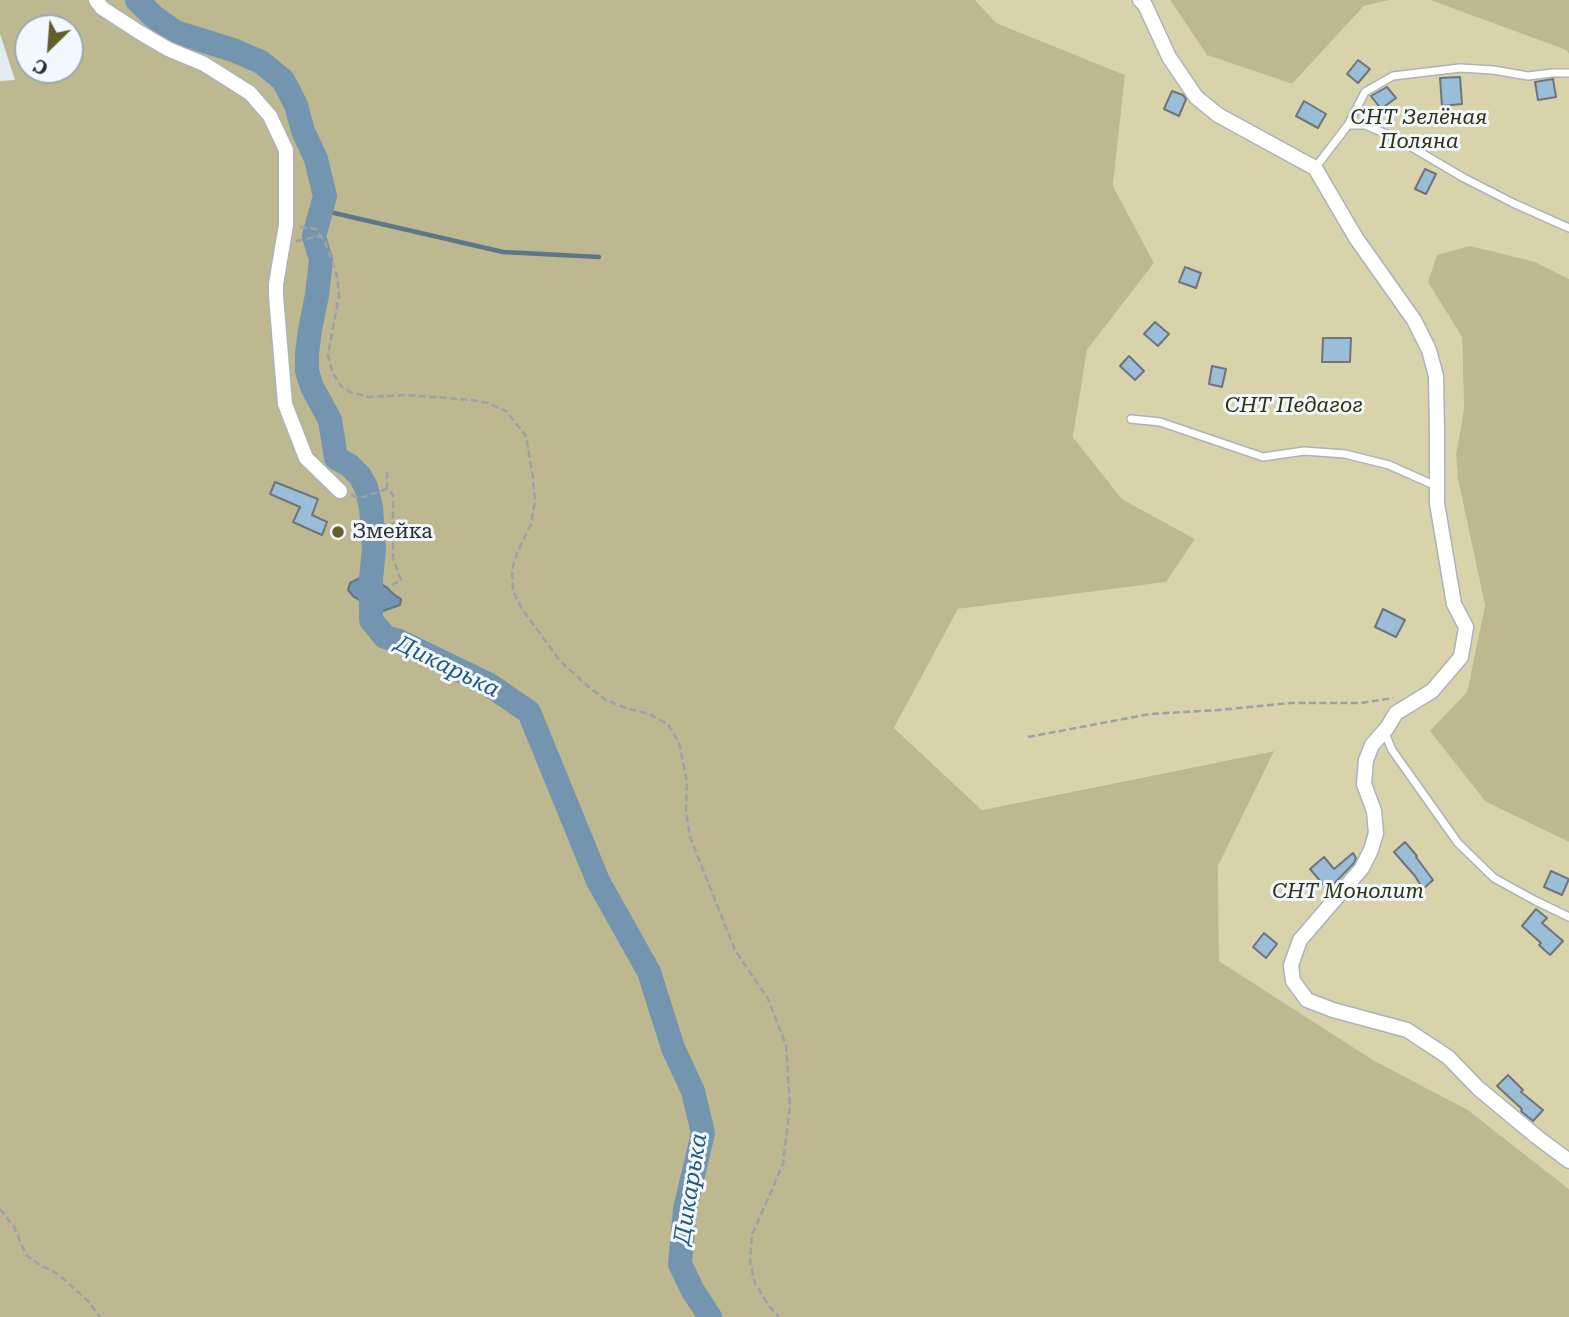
<!DOCTYPE html>
<meta charset="utf-8">
<style>
body{margin:0}
#map{position:relative;width:1569px;height:1317px;overflow:hidden;background:#e2ebf2;font-family:"Roboto Serif",serif}
canvas{display:block}
.north{position:absolute;left:14px;top:14px;width:70px;height:70px;box-sizing:border-box;background:#f1f8fe;border:2px solid #a2a7ac;border-radius:50%;rotate:205deg;font-size:19px;font-weight:700;line-height:28px;text-align:center;color:#2b2e30}
.north::after{content:'';display:block;margin:auto;width:24px;height:32px;background:#645e2a;clip-path:polygon(50% 0,100% 100%,50% 72%,0 100%)}
</style>
<div id="map">
<canvas width="1569" height="1317"></canvas>
<div class="north">С</div>
</div>
<script>
const context = document.querySelector('canvas').getContext('2d');
context.lineJoin = 'round';
function paint(path, color) { context.fillStyle = color; context.fill(path, 'evenodd'); }
function trace(path, color, width, dash) { context.strokeStyle = color; context.lineWidth = width; context.lineCap = dash ? 'butt' : 'round'; context.setLineDash(dash || []); context.stroke(path); }
function write(font, color, halo, rows, align = 'center') {
  context.font = font + ' "Roboto Serif",serif'; context.lineWidth = 6; context.setLineDash([]); context.textBaseline = 'middle'; context.strokeStyle = halo; context.fillStyle = color; for (const [text, x, y, turn = 0] of rows) {
    context.save(); context.translate(x, y); context.rotate((+turn || 0) * Math.PI / 180); context.textAlign = isNaN(turn) ? turn : align; if (halo) context.strokeText(text, 0, 0); context.fillText(text, 0, 0); context.restore();
  }
}
paint(new Path2D(`
 M 975,0 L 1170,0 L 1207,55 L 1292,84 L 1364,6 L 1390,0 L 1430,0 L 1566,50 L 1569,54 L 1569,279 L 1535,262 L 1428,281 L 1462,337 L 1464,409 L 1456,453 L 1458,480 L 1485,605 L 1467,692 L 1486,802 L 1569,842 L 1569,1189 L 1468,1110 L 1373,1060 L 1219,961 L 1218,866 L 1273,751 L 982,810 L 894,728 L 958,609 L 1165,582 L 1195,539 L 1122,499 L 1073,437 L 1087,350 L 1154,263 L 1113,186 L 1125,75 L 995,23 Z`), '#d8d3ab');
paint(new Path2D(`
 M 0,0 L 975,0 L 996,23 L 1125,75 L 1113,186 L 1154,263 L 1087,350 L 1073,437 L 1122,499 L 1195,539 L 1166,582 L 958,609 L 894,728 L 982,810 L 1274,751 L 1218,866 L 1219,961 L 1373,1060 L 1468,1110 L 1569,1189 L 1569,1317 L 0,1317 L 0,81 L 15,80 L 0,34 ZM 28,28 L 70,28 L 70,70 L 28,70 Z
 M 1170,0 L 1390,0 L 1364,6 L 1292,84 L 1207,55 Z
 M 1430,0 L 1569,0 L 1569,54 L 1566,50 Z
 M 1470,246 L 1535,262 L 1569,279 L 1569,842 L 1486,802 L 1430,731 L 1467,692 L 1485,605 L 1458,480 L 1456,454 L 1464,409 L 1462,337 L 1428,282 L 1437,255 Z`), '#bdb890');
const water = new Path2D(`
 M 362,577 C 370,579 380,582 386,587 C 392,592 394,596 401,599 L 400,605 L 380,612 L 354,597 L 348,590 L 350,583 Z`);
paint(water, '#7395af');
trace(water, '#5d7689', 2);
trace(new Path2D(`
 M 321,210 L 503,252 L 599,257`), '#5d7689', 4.5);
trace(new Path2D(`
 M 137,0 L 153,16 L 175,32 L 233,50 L 261,62 L 283,80 L 296,105 L 303,131 L 316,159 L 325,196 L 314,236 L 321,260 L 317,295 L 310,330 L 307,353 L 307,371 L 312,387 L 330,420 L 336,458 L 349,465 L 360,476 L 366,487 L 371,507 L 374,548 L 371,579 L 371,620 L 385,637 L 399,641 L 488,684 L 529,712 L 598,881 L 649,972 L 673,1048 L 693,1091 L 703,1133 L 685,1209 L 680,1264 L 693,1291 L 710,1317`), '#7395af', 24);
const building = new Path2D(`
 M 1358,60 L 1370,69 L 1358,83 L 1347,74 Z
 M 1460,77 L 1462,104 L 1442,106 L 1440,78 Z
 M 1553,79 L 1556,97 L 1538,100 L 1535,82 Z
 M 1387,87 L 1396,98 L 1381,109 L 1371,96 Z
 M 1172,91 L 1183,95 L 1186,99 L 1179,116 L 1164,109 Z
 M 1304,101 L 1326,114 L 1318,128 L 1296,116 Z
 M 1425,169 L 1436,174 L 1426,194 L 1415,189 Z
 M 1185,267 L 1201,273 L 1196,288 L 1179,282 Z
 M 1155,322 L 1169,334 L 1158,346 L 1144,334 Z
 M 1323,338 L 1351,338 L 1350,362 L 1322,362 Z
 M 1129,356 L 1144,371 L 1135,380 L 1120,366 Z
 M 1212,366 L 1226,369 L 1222,387 L 1209,384 Z
 M 275,482 L 318,499 L 312,515 L 327,522 L 322,535 L 293,522 L 300,507 L 270,494 Z
 M 1383,609 L 1405,620 L 1396,637 L 1375,627 Z
 M 1405,842 L 1417,856 L 1416,857 L 1433,880 L 1423,889 L 1415,876 L 1394,852 Z
 M 1353,853 L 1356,858 L 1354,863 L 1328,890 L 1310,869 L 1324,857 L 1334,869 Z
 M 1551,871 L 1569,879 L 1562,895 L 1544,887 Z
 M 1536,909 L 1547,918 L 1542,923 L 1563,941 L 1550,955 L 1539,945 L 1541,943 L 1522,926 Z
 M 1264,933 L 1277,944 L 1266,958 L 1253,947 Z
 M 1508,1075 L 1523,1090 L 1521,1092 L 1543,1110 L 1533,1121 L 1521,1111 L 1522,1109 L 1497,1086 Z`);
paint(building, '#9abdd8');
trace(building, '#6d757b', 2);
const lane = new Path2D(`
 M 1348,125 L 1365,92 L 1393,76 L 1460,68 L 1493,70 L 1528,76 L 1552,73 L 1569,73
 M 1315,168 L 1348,125 L 1365,125 L 1396,138 L 1464,178 L 1513,203 L 1569,228
 M 1131,419 L 1160,422 L 1263,457 L 1304,451 L 1345,454 L 1389,465 L 1436,486
 M 1386,732 L 1386,736 L 1392,750 L 1458,843 L 1494,878 L 1534,900 L 1569,917`);
const street = new Path2D(`
 M 96,0 L 102,8 L 139,32 L 168,49 L 204,64 L 250,93 L 270,116 L 286,150 L 286,225 L 276,284 L 276,296 L 285,404 L 306,458 L 340,491
 M 1140,0 L 1145,5 L 1169,57 L 1196,97 L 1218,115 L 1315,168 L 1356,238 L 1414,320 L 1429,350 L 1436,376 L 1437,433 L 1437,503 L 1454,604 L 1466,627 L 1461,657 L 1432,691 L 1396,713 L 1387,728 L 1372,745 L 1366,760 L 1364,784 L 1374,811 L 1376,833 L 1371,850 L 1362,868 L 1300,940 L 1291,965 L 1293,981 L 1307,1000 L 1333,1010 L 1407,1030 L 1448,1057 L 1478,1088 L 1537,1137 L 1569,1161`);
trace(lane, '#abb3ba', 10);
trace(street, '#abb3ba', 17);
trace(new Path2D(`
 M 300,227 L 316,229 L 325,242 L 337,276 L 339,296 L 328,355 L 332,372 L 341,386 L 350,392 L 369,397 L 405,395 L 472,400 L 488,403 L 506,411 L 526,436 L 533,478 L 535,501 L 531,524 L 517,553 L 512,570 L 513,591 L 522,609 L 560,661 L 591,689 L 606,700 L 626,708 L 649,714 L 668,724 L 679,743 L 687,781 L 686,811 L 690,837 L 735,950 L 768,999 L 786,1045 L 790,1106 L 783,1164 L 752,1235 L 750,1262 L 755,1283 L 769,1306 L 779,1317
 M 296,241 L 320,236
 M 387,472 L 387,489 L 393,495 L 393,558 L 401,580 L 388,587
 M 351,495 L 360,498 L 387,489
 M 1028,737 L 1150,714 L 1218,710 L 1291,703 L 1361,703 L 1393,698
 M 0,1209 L 14,1227 L 26,1255 L 40,1265 L 58,1274 L 88,1301 L 100,1317`), '#9ba2a7', 2.5, [7, 3.5]);
trace(lane, '#fff', 7);
trace(street, '#fff', 14);
for (const [x, y, r, color] of [
 [338,532,7,"#645e2a"]
]) { const dot = new Path2D(); dot.arc(x, y, r, 0, 2 * Math.PI); context.fillStyle = color; context.fill(dot); trace(dot, '#f1f8fe', 2.5); }
write('italic 21px', '#332f0d', '#f1f8fe', [
 ["СНТ Зелёная",1419,118],
 ["Поляна",1419,142],
 ["СНТ Педагог",1294,406],
 ["СНТ Монолит",1348,892]
]);
write('21px', '#2b2e30', '#f1f8fe', [
 ["Змейка",352,532]
], 'left');
write('italic 23px', '#22597f', '#f1f8fe', [
 ["Дикарька",447,667,26],
 ["Дикарька",691,1189,-81]
]);
</script>
